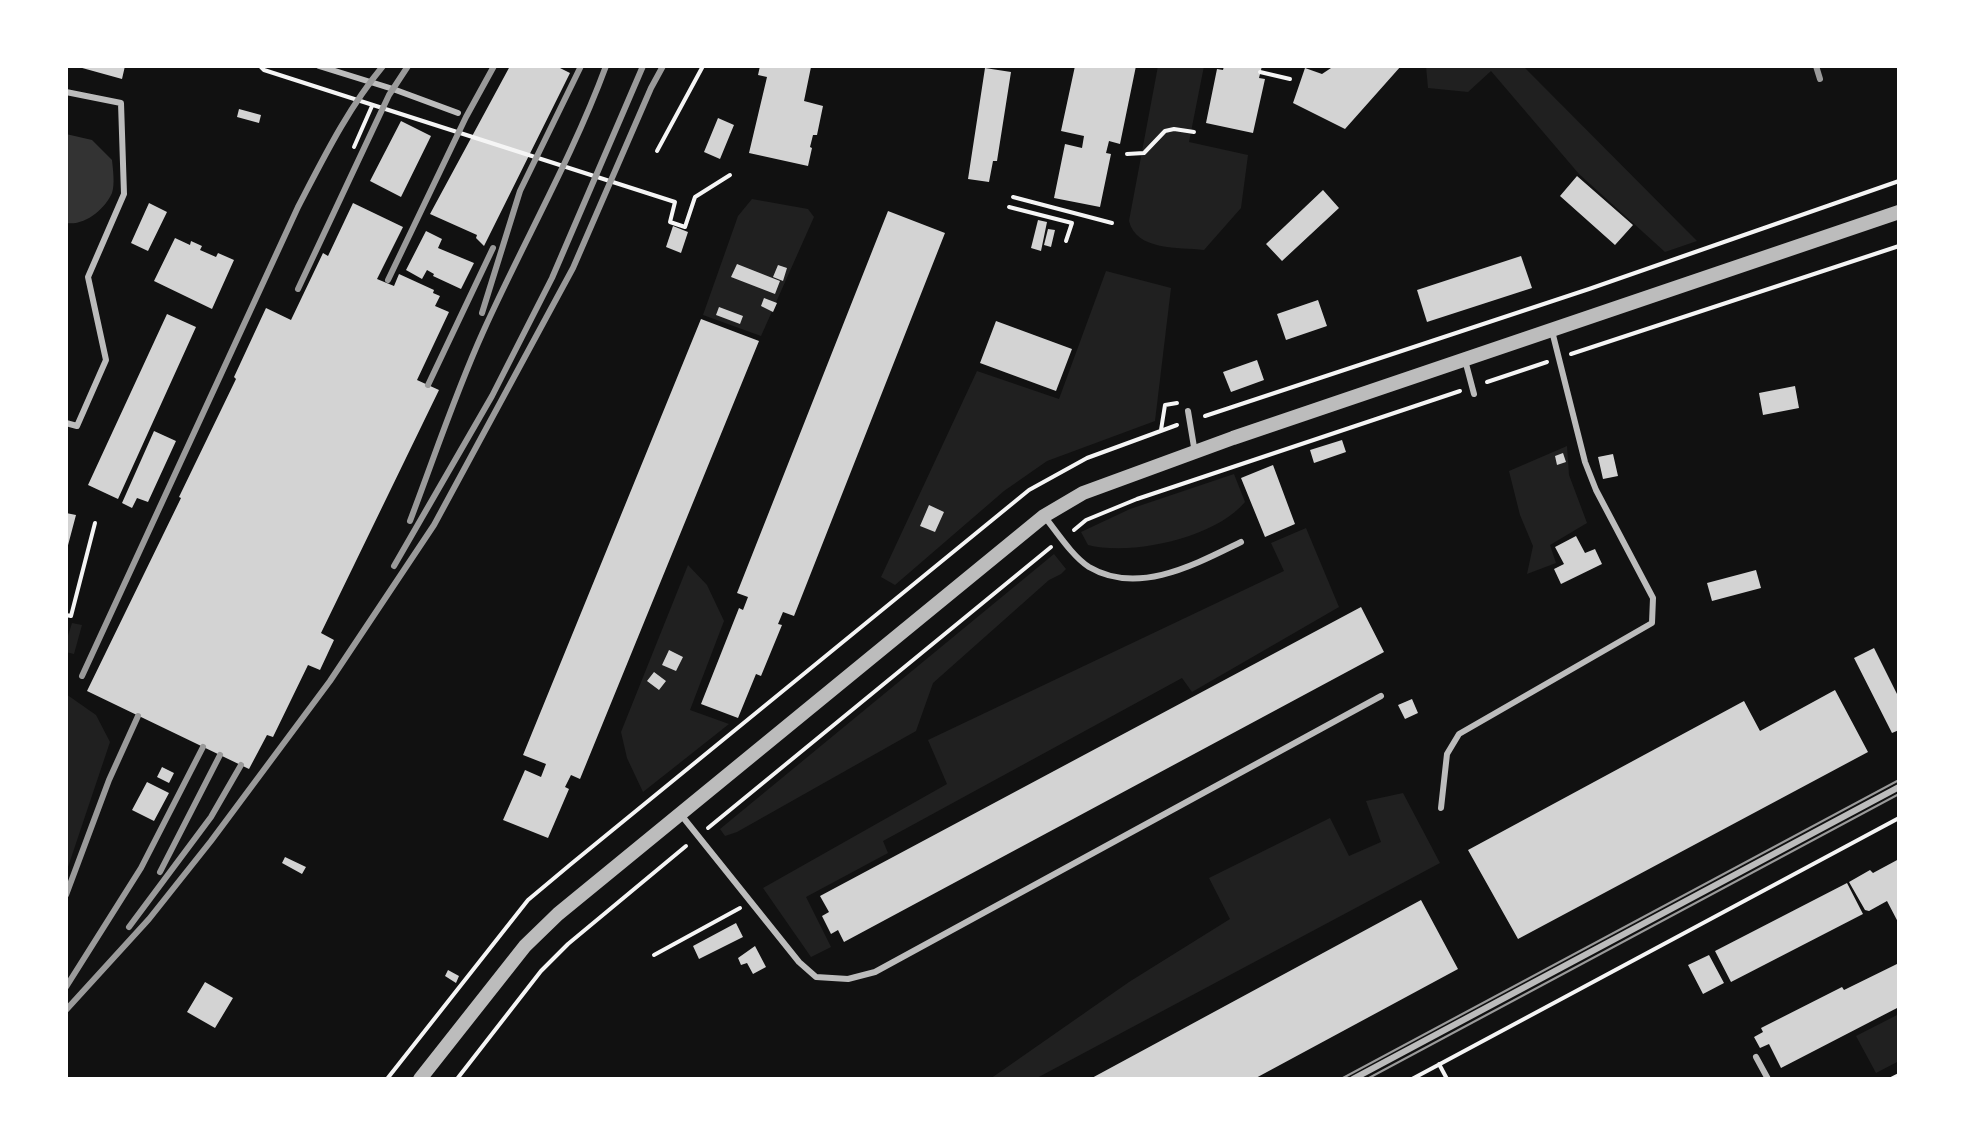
<!DOCTYPE html>
<style>
body{margin:0}
#map{position:relative;width:1965px;height:1145px;overflow:hidden;background:#111;font-family:Bitter,serif}
canvas{display:block}
.frame{position:absolute;inset:0;border:68px solid #fff;pointer-events:none}
</style>
<div id="map">
<canvas width="1965" height="1145"></canvas>
<div class="frame"></div>
</div>
<script>
const context = document.querySelector('canvas').getContext('2d');
context.lineJoin = 'round';
function paint(path, color) { context.fillStyle = color; context.fill(path, 'evenodd'); }
function trace(path, color, width, dash) { context.strokeStyle = color; context.lineWidth = width; context.lineCap = dash ? 'butt' : 'round'; context.setLineDash(dash || []); context.stroke(path); }
paint(new Path2D(`
 M 1158,66 L 1204,66 L 1189,142 L 1248,155 L 1241,208 L 1204,250 C 1179,247 1136,251 1129,221 Z
 M 1426,66 L 1523,66 L 1697,241 L 1665,252 L 1579,174 L 1491,71 L 1468,92 L 1428,88 Z
 M 752,199 L 808,209 L 814,217 L 761,336 L 703,315 L 738,216 Z
 M 1106,271 L 1171,288 L 1155,421 L 1047,461 L 1004,491 L 895,585 L 881,577 L 977,371 L 1059,399 Z
 M 1567,446 L 1569,475 L 1587,523 L 1550,545 L 1556,563 L 1527,574 L 1533,546 L 1520,515 L 1509,471 Z
 M 1234,474 L 1245,502 C 1215,538 1132,556 1088,545 L 1081,532 L 1130,509 Z
 M 1306,528 L 1339,607 L 1192,692 L 1182,678 L 883,841 L 888,853 L 806,897 L 831,947 L 811,957 L 763,888 L 947,784 L 928,740 L 1284,571 L 1271,543 Z
 M 1054,554 L 1066,569 L 1061,574 L 1049,580 L 933,683 L 916,731 L 737,832 L 725,836 L 720,829 Z
 M 688,565 L 707,585 L 724,621 L 690,710 L 729,724 L 643,792 L 627,758 L 621,732 Z
 M 72,623 L 82,625 L 74,654 L 66,652 L 66,642 Z
 M 66,694 L 96,715 L 110,742 L 66,873 Z
 M 1403,793 L 1440,863 L 1035,1079 L 990,1079 L 1129,982 L 1230,919 L 1209,878 L 1330,818 L 1349,856 L 1381,842 L 1366,801 Z
 M 1899,1014 L 1899,1061 L 1876,1073 L 1856,1036 Z`), '#202020');
paint(new Path2D(`
 M 66,134 L 92,140 L 112,160 C 113,170 115,184 112,193 C 105,209 85,226 66,223 Z`), '#333');
paint(new Path2D(`
 M 75,66 L 125,66 L 122,79 Z
 M 510,66 L 556,66 L 570,73 L 484,246 L 476,238 L 477,235 L 430,214 Z
 M 760,66 L 811,67 L 804,101 L 823,106 L 817,135 L 813,135 L 810,147 L 812,148 L 808,166 L 749,153 L 767,77 L 758,75 Z
 M 1075,66 L 1136,66 L 1120,144 L 1109,141 L 1106,153 L 1111,154 L 1100,207 L 1054,198 L 1065,144 L 1082,148 L 1084,136 L 1061,131 Z
 M 1224,66 L 1262,66 L 1259,78 L 1265,79 L 1253,133 L 1206,123 L 1217,69 L 1223,70 Z
 M 1334,66 L 1401,66 L 1345,129 L 1293,103 L 1305,68 L 1322,74 Z
 M 985,68 L 1011,72 L 997,161 L 993,161 L 989,182 L 968,179 Z
 M 239,109 L 261,115 L 259,123 L 237,117 Z
 M 718,118 L 734,125 L 720,159 L 704,152 Z
 M 401,121 L 431,136 L 401,197 L 370,181 Z
 M 1577,176 L 1633,225 L 1615,245 L 1560,196 Z
 M 1323,190 L 1339,208 L 1282,261 L 1266,244 Z
 M 149,203 L 167,212 L 148,251 L 131,243 Z
 M 353,203 L 403,227 L 377,279 L 394,286 L 399,274 L 434,290 L 433,293 L 440,296 L 435,306 L 449,312 L 417,380 L 439,390 L 321,633 L 334,640 L 320,670 L 308,665 L 273,737 L 267,735 L 249,769 L 87,691 L 181,498 L 179,497 L 236,379 L 234,377 L 266,308 L 291,320 L 323,253 L 328,256 Z
 M 888,211 L 945,233 L 794,616 L 783,612 L 778,624 L 782,625 L 761,676 L 756,674 L 738,718 L 701,704 L 739,608 L 743,610 L 748,597 L 737,593 Z
 M 1038,220 L 1047,222 L 1041,251 L 1031,248 Z
 M 673,226 L 688,232 L 681,253 L 666,247 Z
 M 1048,229 L 1055,230 L 1051,247 L 1044,245 Z
 M 426,231 L 442,239 L 438,248 L 474,263 L 461,289 L 433,276 L 434,274 L 427,270 L 422,279 L 406,270 Z
 M 175,238 L 190,245 L 191,241 L 202,246 L 200,250 L 216,257 L 218,253 L 234,260 L 212,309 L 154,281 Z
 M 1521,256 L 1532,288 L 1427,322 L 1417,290 Z
 M 737,264 L 780,281 L 775,294 L 731,277 Z
 M 778,265 L 787,268 L 783,281 L 773,277 Z
 M 764,298 L 777,303 L 773,312 L 761,306 Z
 M 1318,300 L 1327,326 L 1286,340 L 1277,314 Z
 M 719,307 L 743,316 L 740,324 L 716,315 Z
 M 167,314 L 196,327 L 118,499 L 88,485 Z
 M 701,319 L 759,341 L 580,779 L 571,775 L 565,787 L 569,789 L 548,838 L 503,820 L 525,770 L 541,777 L 546,764 L 523,755 Z
 M 996,321 L 1072,349 L 1056,391 L 980,363 Z
 M 1257,360 L 1264,380 L 1231,392 L 1223,372 Z
 M 1795,386 L 1799,408 L 1763,415 L 1759,393 Z
 M 154,431 L 176,441 L 148,502 L 137,498 L 132,508 L 122,503 Z
 M 1342,440 L 1346,452 L 1314,463 L 1310,450 Z
 M 1563,453 L 1566,462 L 1557,465 L 1555,456 Z
 M 1613,454 L 1618,476 L 1603,479 L 1598,457 Z
 M 1273,465 L 1295,524 L 1265,537 L 1241,478 Z
 M 929,505 L 944,512 L 935,532 L 920,526 Z
 M 66,513 L 76,515 L 67,549 L 66,549 Z
 M 1576,536 L 1585,553 L 1595,549 L 1602,564 L 1561,584 L 1554,569 L 1564,564 L 1555,547 Z
 M 1756,570 L 1761,588 L 1712,601 L 1707,583 Z
 M 1361,607 L 1384,652 L 844,942 L 838,930 L 831,934 L 822,916 L 829,912 L 820,896 Z
 M 1874,648 L 1899,698 L 1899,730 L 1892,733 L 1854,658 Z
 M 669,650 L 683,657 L 676,671 L 662,665 Z
 M 654,672 L 666,681 L 659,690 L 647,681 Z
 M 1835,690 L 1868,752 L 1518,939 L 1468,850 L 1744,701 L 1760,731 Z
 M 1412,699 L 1418,713 L 1405,719 L 1398,705 Z
 M 162,767 L 174,773 L 169,783 L 157,777 Z
 M 147,782 L 169,793 L 154,821 L 132,810 Z
 M 285,857 L 306,867 L 302,874 L 282,863 Z
 M 1899,859 L 1899,924 L 1887,901 L 1869,911 L 1865,910 L 1849,882 L 1870,870 L 1873,873 Z
 M 1847,883 L 1863,914 L 1731,982 L 1715,951 Z
 M 1421,900 L 1458,969 L 1254,1079 L 1090,1079 Z
 M 736,923 L 743,937 L 699,959 L 693,946 Z
 M 755,946 L 766,967 L 753,974 L 747,963 L 741,965 L 738,958 Z
 M 1709,955 L 1724,983 L 1703,994 L 1688,965 Z
 M 1899,963 L 1899,1007 L 1781,1068 L 1769,1044 L 1760,1048 L 1754,1037 L 1763,1032 L 1761,1028 L 1842,987 L 1844,990 Z
 M 448,970 L 459,976 L 456,983 L 445,976 Z
 M 205,982 L 233,998 L 215,1028 L 187,1012 Z`), '#d3d3d3');
trace(new Path2D(`
 M 260,66 L 264,70 L 675,202 L 670,222 L 685,227 L 695,197 L 730,175
 M 1260,72 L 1290,79
 M 354,147 L 372,106
 M 657,151 L 703,66
 M 1127,154 L 1144,153 L 1165,131 L 1174,129 L 1194,132
 M 1013,197 L 1112,223
 M 1009,207 L 1072,223 L 1066,241
 M 1571,354 L 1899,246
 M 1487,382 L 1547,362
 M 1205,416 L 1589,289 L 1899,181
 M 1161,430 L 1165,405 L 1177,403
 M 1074,530 L 1086,520 L 1137,499 L 1460,391
 M 66,615 L 71,616 L 95,523
 M 708,828 L 1051,547
 M 654,955 L 740,908
 M 1439,1064 L 1447,1079
 M 387,1079 L 528,900 L 571,864 L 1029,490 L 1087,458 L 1177,425
 M 457,1079 L 541,971 L 568,944 L 686,846
 M 1412,1079 L 1899,818
 M 1891,1079 L 1899,1075`), '#f5f5f5', 4);
trace(new Path2D(`
 M 319,66 L 393,89 L 458,113
 M 66,92 L 121,103 L 124,194 L 88,277 L 106,360 L 77,426 L 66,423
 M 1465,360 L 1474,394
 M 1188,411 L 1195,453
 M 1044,516 C 1057,532 1072,556 1089,567 C 1138,596 1196,564 1241,542
 M 1441,808 L 1447,754 L 1459,734 L 1652,623 L 1653,598 L 1596,490 L 1585,462 L 1552,331
 M 682,816 L 799,962 L 816,977 L 848,979 L 875,972 L 1381,696
 M 1756,1057 L 1768,1079
 M 1353,1079 L 1899,787`), '#bcbcbc', 6);
trace(new Path2D(`
 M 420,1079 L 525,946 L 558,914 L 1044,516 L 1083,493 L 1233,438 L 1899,212`), '#bcbcbc', 14);
trace(new Path2D(`
 M 1341,1079 L 1899,780
 M 1367,1079 L 1899,794`), '#9a9a9a', 2);
trace(new Path2D(`
 M 1816,66 L 1820,79
 M 388,280 L 466,117 L 494,66
 M 298,289 L 389,95 L 408,66
 M 482,313 L 520,191 L 581,66
 M 428,385 L 493,248
 M 410,521 C 434,458 455,394 483,332 C 523,243 572,158 606,66
 M 394,566 L 492,396 L 552,278 L 643,66
 M 82,676 L 298,207 C 323,159 348,108 383,66
 M 160,872 L 220,755
 M 66,895 L 109,780 L 138,716
 M 129,927 L 211,817 L 241,765
 M 66,987 L 141,868 L 203,747
 M 66,1010 L 149,919 L 211,841 L 330,681 L 434,525 L 573,268 L 651,88 L 663,66`), '#9a9a9a', 6);
</script>
